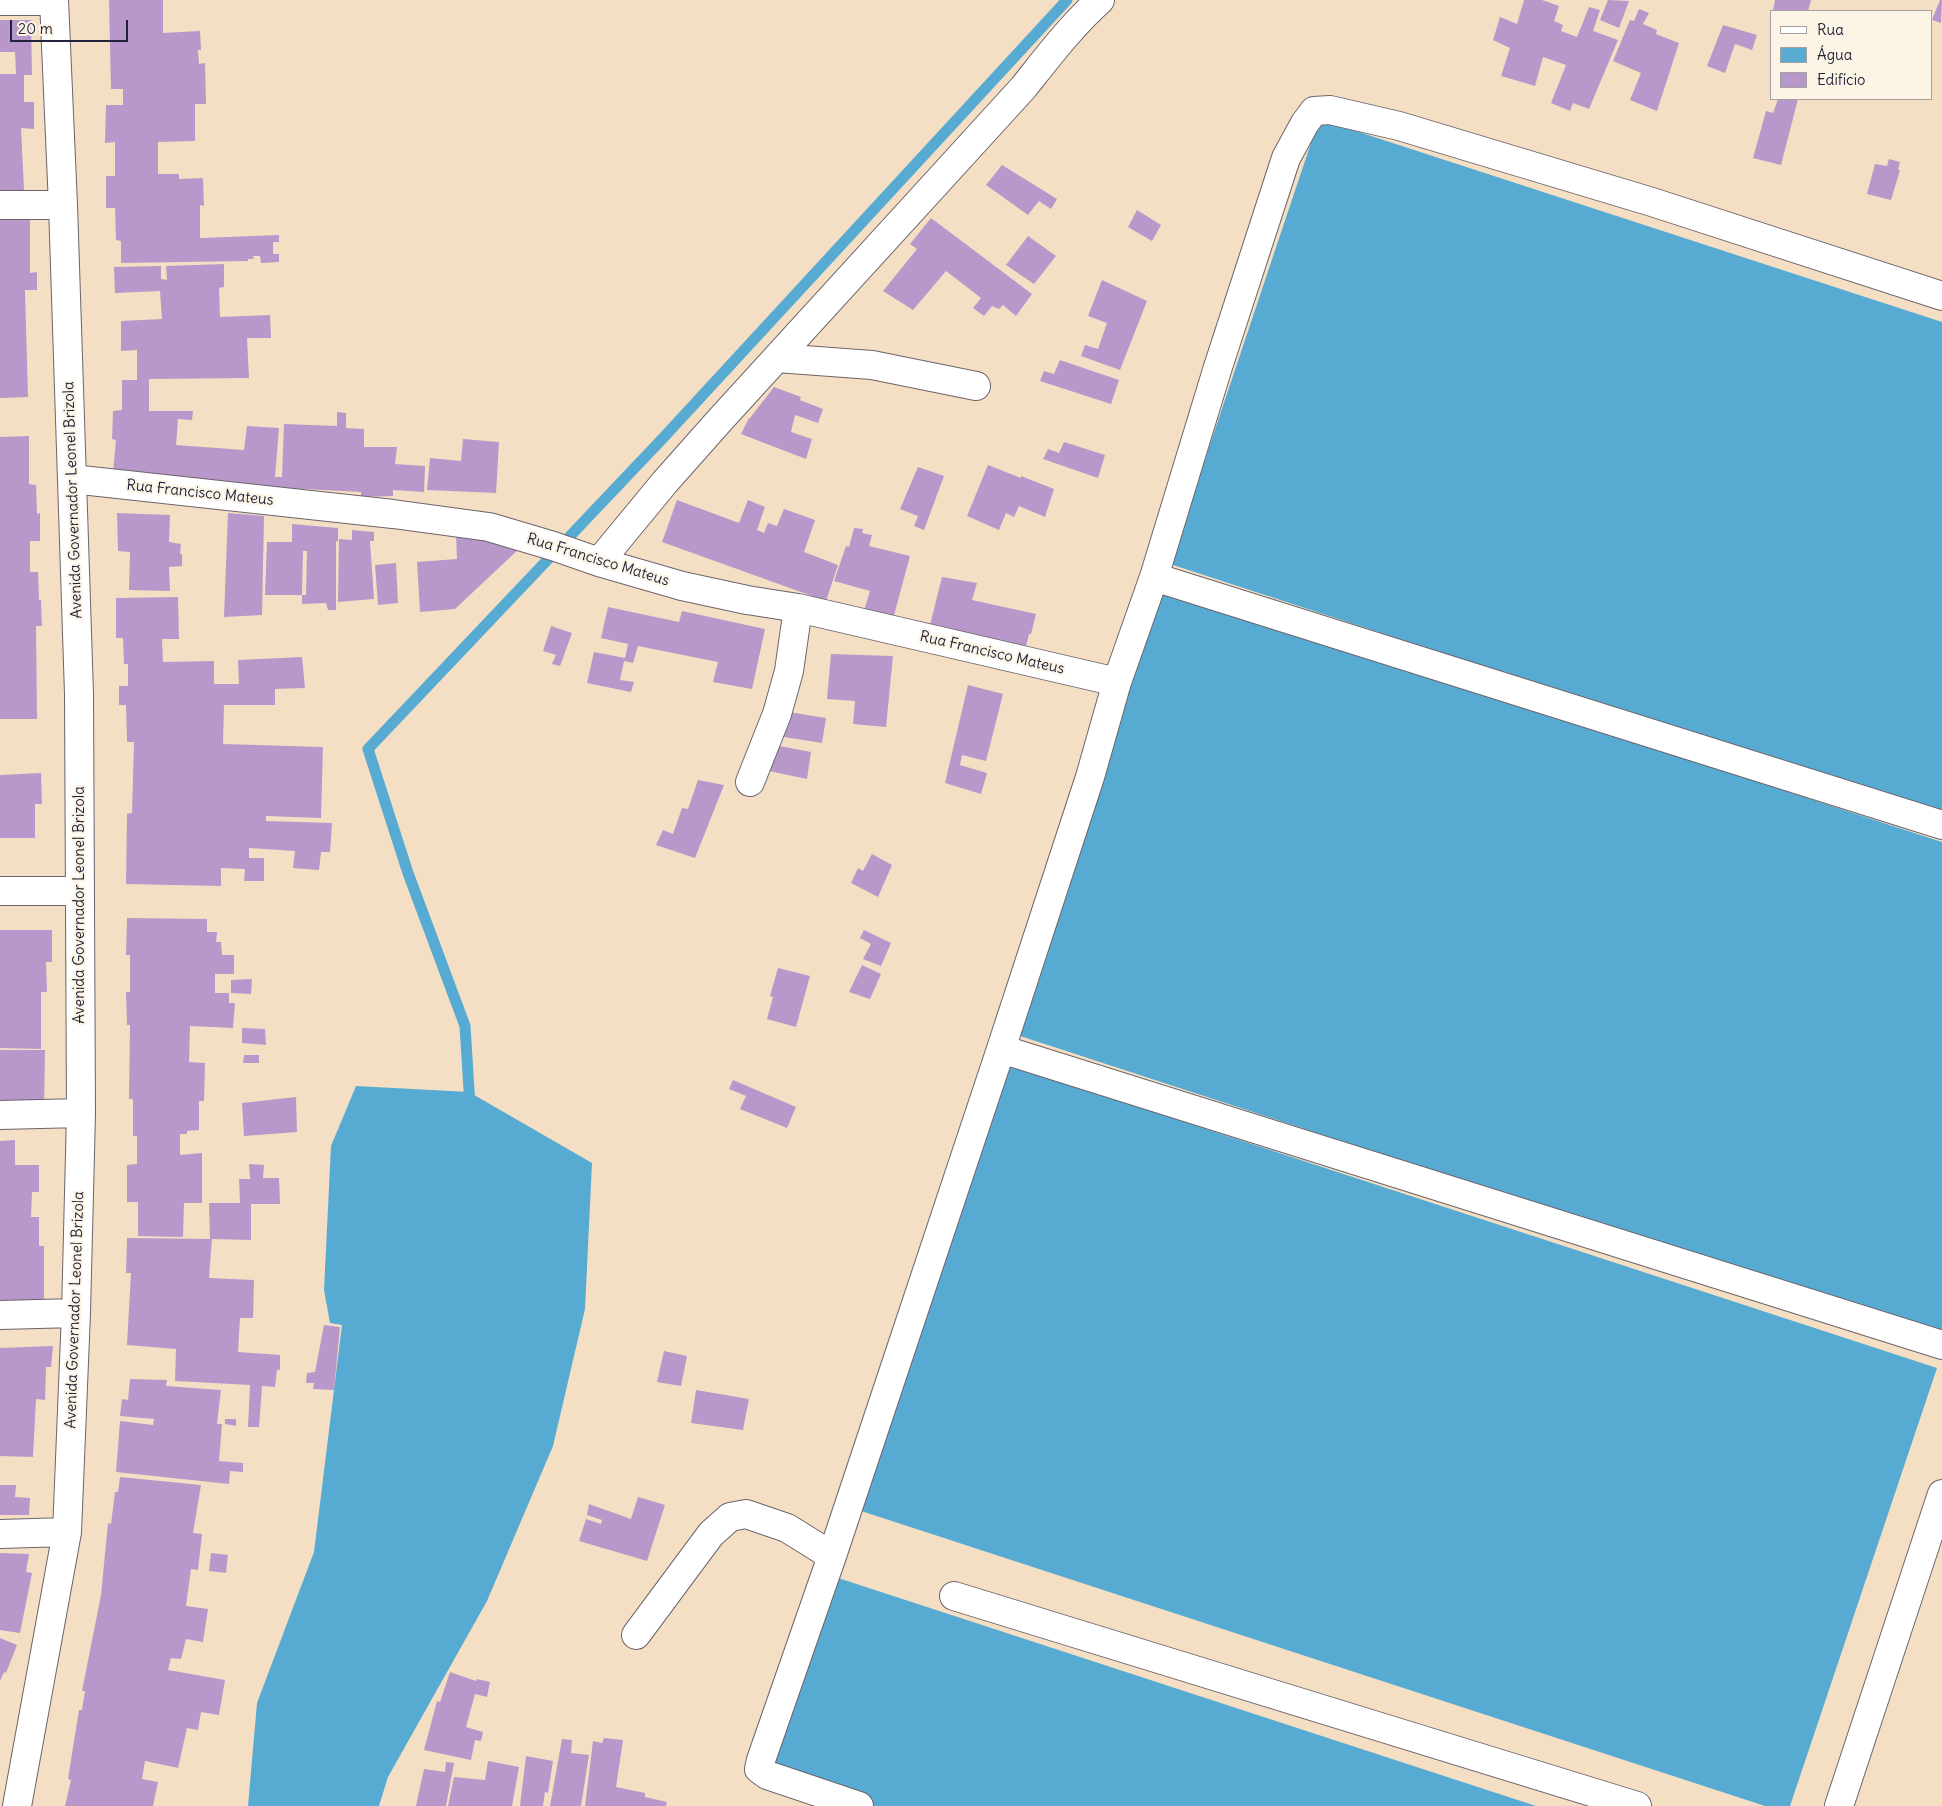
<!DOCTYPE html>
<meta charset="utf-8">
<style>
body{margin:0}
#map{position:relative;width:1942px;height:1806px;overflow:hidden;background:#f5dfc4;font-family:Delius,sans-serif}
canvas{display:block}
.legend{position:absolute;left:1770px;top:10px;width:162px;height:90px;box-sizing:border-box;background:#fcf5e5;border:1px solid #a5a1a1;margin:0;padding:6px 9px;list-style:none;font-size:15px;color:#22223b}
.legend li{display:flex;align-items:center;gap:10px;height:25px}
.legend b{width:25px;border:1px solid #a5a1a1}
.scale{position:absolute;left:10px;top:20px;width:118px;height:22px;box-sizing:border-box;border:2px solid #22223b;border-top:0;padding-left:6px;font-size:15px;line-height:18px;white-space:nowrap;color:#22223b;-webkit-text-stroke:4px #fcf5e5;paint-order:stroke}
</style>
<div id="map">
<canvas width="1942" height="1806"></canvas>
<ul class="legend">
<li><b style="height:6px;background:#fff"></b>Rua</li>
<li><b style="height:14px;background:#57abd3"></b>Água</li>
<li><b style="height:14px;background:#b898ca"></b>Edifício</li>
</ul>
<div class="scale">20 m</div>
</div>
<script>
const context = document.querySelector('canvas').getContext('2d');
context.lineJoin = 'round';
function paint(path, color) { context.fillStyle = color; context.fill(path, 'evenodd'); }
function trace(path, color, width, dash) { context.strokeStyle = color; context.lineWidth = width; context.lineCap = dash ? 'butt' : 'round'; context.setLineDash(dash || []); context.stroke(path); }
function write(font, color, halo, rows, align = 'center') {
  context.font = font + ' Delius,sans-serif'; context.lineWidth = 4.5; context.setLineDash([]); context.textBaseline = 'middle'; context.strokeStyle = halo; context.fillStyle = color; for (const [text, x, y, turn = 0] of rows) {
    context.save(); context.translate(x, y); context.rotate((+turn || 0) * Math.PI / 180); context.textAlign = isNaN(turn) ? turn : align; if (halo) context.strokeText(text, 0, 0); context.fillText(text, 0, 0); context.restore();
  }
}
paint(new Path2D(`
 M 1319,119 L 1942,322 L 1942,816 L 1170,564 Z
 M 1159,587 L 1942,842 L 1942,1337 L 1011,1033 Z
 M 1001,1062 L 1937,1368 L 1790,1806 L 1765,1806 L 852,1508 Z
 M 356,1086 L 469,1092 L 592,1163 L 585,1309 L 553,1446 L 487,1601 L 388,1777 L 379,1806 L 248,1806 L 257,1703 L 314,1552 L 342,1325 L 330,1323 L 324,1290 L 331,1146 Z
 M 826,1574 L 1536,1806 L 874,1806 L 761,1769 Z`), '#57abd3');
trace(new Path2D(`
 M 470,1106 L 465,1026 L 408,873 L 368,749 L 664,437 L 1067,0`), '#57abd3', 11);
paint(new Path2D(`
 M 109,0 L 163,0 L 163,33 L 200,31 L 201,50 L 198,50 L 199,64 L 205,63 L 206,104 L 195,104 L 195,141 L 158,142 L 158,174 L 179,174 L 179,179 L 203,178 L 204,206 L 200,205 L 200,238 L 279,235 L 279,242 L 273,242 L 273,254 L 279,254 L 279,262 L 261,263 L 260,256 L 253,256 L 254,259 L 248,259 L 248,261 L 121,263 L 121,241 L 116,240 L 115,208 L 106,208 L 106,176 L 115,176 L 115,142 L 105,143 L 106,105 L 123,105 L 123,89 L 111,89 Z
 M 1524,0 L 1542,0 L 1559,6 L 1554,21 L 1563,25 L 1561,31 L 1577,37 L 1589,7 L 1600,10 L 1593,31 L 1618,40 L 1589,109 L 1573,103 L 1570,111 L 1551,103 L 1566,65 L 1543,57 L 1535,86 L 1501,76 L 1510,48 L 1493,40 L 1500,17 L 1517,24 Z
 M 1608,0 L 1629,1 L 1619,28 L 1600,20 Z
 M 1775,0 L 1811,0 L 1808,11 L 1773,11 Z
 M 1940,0 L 1942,0 L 1941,23 L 1932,20 Z
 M 1639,9 L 1649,13 L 1643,24 L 1657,30 L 1656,34 L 1679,43 L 1657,111 L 1630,100 L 1641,73 L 1613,61 L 1630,20 L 1634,21 Z
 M 0,20 L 31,20 L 32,75 L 24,75 L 24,102 L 34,102 L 34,129 L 21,128 L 24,190 L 0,190 L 0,74 L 16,74 L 15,52 L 0,52 Z
 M 1723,25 L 1757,35 L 1752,50 L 1735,44 L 1725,73 L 1707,66 Z
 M 1778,99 L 1798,99 L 1781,165 L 1753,158 L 1766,111 L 1773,113 Z
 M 1889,159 L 1900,162 L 1898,170 L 1900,170 L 1891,200 L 1867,194 L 1875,164 L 1887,166 Z
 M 1002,165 L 1057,199 L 1051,209 L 1039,201 L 1028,215 L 986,185 Z
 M 1137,210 L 1161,225 L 1152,241 L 1128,227 Z
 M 0,217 L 30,217 L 30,273 L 37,272 L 37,290 L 25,290 L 28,397 L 0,398 Z
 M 931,218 L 1032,294 L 1016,316 L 1003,305 L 999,309 L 992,306 L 984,316 L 973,308 L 981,298 L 946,271 L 913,310 L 883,291 L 917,249 L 910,244 Z
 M 1028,236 L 1056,256 L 1034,284 L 1006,265 Z
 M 224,264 L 224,287 L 219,288 L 220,317 L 270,315 L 271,338 L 247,338 L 249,378 L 149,379 L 149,411 L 193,411 L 192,420 L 178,419 L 176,445 L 244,450 L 247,426 L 279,428 L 275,477 L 282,477 L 284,424 L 337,426 L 337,412 L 346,413 L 346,428 L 364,429 L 364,447 L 397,447 L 395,464 L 425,466 L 424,492 L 393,490 L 393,496 L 361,497 L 361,492 L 305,489 L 306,498 L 113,473 L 116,440 L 112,439 L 113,411 L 122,410 L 122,380 L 137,380 L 137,350 L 121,351 L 121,321 L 162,319 L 160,291 L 115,293 L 114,267 L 161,266 L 161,279 L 167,280 L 166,266 Z
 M 1102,280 L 1147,301 L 1120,370 L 1081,356 L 1085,345 L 1098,349 L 1107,323 L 1088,316 Z
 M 1060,360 L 1119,380 L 1111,404 L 1040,381 L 1044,371 L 1054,374 Z
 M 774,387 L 801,397 L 800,400 L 823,409 L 818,423 L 795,415 L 791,432 L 812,439 L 806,459 L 741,434 L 749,418 L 750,418 Z
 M 29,436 L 29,484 L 36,485 L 37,514 L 40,513 L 40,541 L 30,541 L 30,572 L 38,572 L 39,600 L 41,600 L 42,626 L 36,626 L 37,719 L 0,719 L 0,437 Z
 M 463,439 L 499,442 L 496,493 L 427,490 L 430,458 L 461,461 Z
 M 1064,442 L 1105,455 L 1098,478 L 1043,459 L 1048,449 L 1059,453 Z
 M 988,465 L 1021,478 L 1021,476 L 1054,489 L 1045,517 L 1019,506 L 1014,517 L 1006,513 L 999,530 L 967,516 Z
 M 918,467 L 944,476 L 924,530 L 914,526 L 918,516 L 900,509 Z
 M 677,500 L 739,523 L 748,500 L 765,507 L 757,530 L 764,533 L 768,523 L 777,526 L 784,509 L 815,520 L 804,552 L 838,565 L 826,601 L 662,542 Z
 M 117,513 L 170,515 L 169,542 L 181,544 L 180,554 L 182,554 L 182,566 L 169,567 L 170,591 L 129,590 L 130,552 L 118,551 Z
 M 228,513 L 264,516 L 262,615 L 224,617 Z
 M 292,524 L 338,528 L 338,542 L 336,541 L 336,610 L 328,610 L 326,603 L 302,604 L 302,595 L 306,595 L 307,551 L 303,551 L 302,595 L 265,595 L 267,542 L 292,542 Z
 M 854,528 L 863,529 L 862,533 L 872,535 L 869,546 L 910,556 L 893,619 L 864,611 L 870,591 L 834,581 L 846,546 L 849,547 Z
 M 352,530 L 374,532 L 374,541 L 370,541 L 374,599 L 338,602 L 339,539 L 352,540 Z
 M 456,534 L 473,534 L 520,548 L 455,609 L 420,612 L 417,562 L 457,559 Z
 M 396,563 L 398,603 L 378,605 L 375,565 Z
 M 942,577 L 977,583 L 972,600 L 1036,614 L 1031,634 L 1029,634 L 1026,646 L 963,633 L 929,629 Z
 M 178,597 L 179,639 L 162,639 L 163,662 L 214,661 L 214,684 L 239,684 L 238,660 L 302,657 L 305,688 L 275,689 L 275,705 L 224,705 L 223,744 L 323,747 L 321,818 L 266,816 L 266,821 L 332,823 L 330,852 L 321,852 L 319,870 L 293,868 L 295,851 L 249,848 L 249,858 L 264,858 L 264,881 L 244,881 L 245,869 L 221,868 L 221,886 L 126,884 L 127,814 L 132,813 L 134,742 L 127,742 L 126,705 L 119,705 L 119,686 L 128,686 L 128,664 L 124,664 L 123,638 L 116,638 L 116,598 Z
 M 608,607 L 679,622 L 682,611 L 765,629 L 752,689 L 713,682 L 718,662 L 638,646 L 633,663 L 624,661 L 620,680 L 634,682 L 631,692 L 587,683 L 594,652 L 625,658 L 628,644 L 601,638 Z
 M 551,626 L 572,633 L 560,666 L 552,664 L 556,655 L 543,651 Z
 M 831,654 L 893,656 L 886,727 L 853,724 L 855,701 L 827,699 Z
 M 968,685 L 1003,694 L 986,761 L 962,755 L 960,765 L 987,773 L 981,794 L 945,783 Z
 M 782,711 L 826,718 L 822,743 L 778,736 Z
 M 774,745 L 811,752 L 807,779 L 769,771 Z
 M 41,773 L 42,804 L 35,804 L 35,838 L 0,838 L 0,775 Z
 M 698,780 L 724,785 L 695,858 L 656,845 L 663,830 L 673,834 L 682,808 L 688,809 Z
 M 872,854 L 892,865 L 878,897 L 851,883 L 858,868 L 863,871 Z
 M 127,918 L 207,919 L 207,932 L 217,932 L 216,942 L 221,942 L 222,955 L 234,955 L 234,974 L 215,974 L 215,993 L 229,993 L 229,1003 L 235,1003 L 233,1028 L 190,1026 L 189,1062 L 205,1063 L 204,1101 L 199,1101 L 199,1130 L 187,1131 L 187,1134 L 180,1134 L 180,1155 L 202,1153 L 202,1203 L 184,1203 L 183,1237 L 138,1236 L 138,1202 L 127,1202 L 127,1165 L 137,1164 L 137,1136 L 133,1136 L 133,1099 L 129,1099 L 130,1025 L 127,1025 L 126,992 L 130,992 L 130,955 L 126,955 Z
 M 0,930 L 52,930 L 52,962 L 46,962 L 47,992 L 41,992 L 41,1049 L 0,1048 Z
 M 864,930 L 891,943 L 881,966 L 863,959 L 871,944 L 860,938 Z
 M 862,965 L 881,974 L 870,999 L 849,992 Z
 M 778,968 L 810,976 L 796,1027 L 767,1019 L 773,997 L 770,996 Z
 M 252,979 L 251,994 L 231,993 L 231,980 Z
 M 242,1028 L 265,1029 L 266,1045 L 242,1043 Z
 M 0,1050 L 45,1050 L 44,1109 L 0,1109 Z
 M 244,1055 L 259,1055 L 259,1063 L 243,1063 Z
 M 733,1080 L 796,1107 L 787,1128 L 740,1109 L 746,1096 L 729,1089 Z
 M 296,1097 L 297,1132 L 244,1136 L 242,1103 Z
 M 15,1140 L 15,1165 L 39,1165 L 39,1192 L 32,1192 L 31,1217 L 39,1217 L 39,1246 L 44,1246 L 44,1305 L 0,1306 L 0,1141 Z
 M 249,1164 L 264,1165 L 263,1178 L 279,1178 L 280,1204 L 251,1204 L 251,1240 L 212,1239 L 209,1278 L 254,1280 L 253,1318 L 240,1318 L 238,1352 L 280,1355 L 280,1370 L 277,1370 L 275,1387 L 262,1386 L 259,1427 L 248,1427 L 250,1385 L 175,1381 L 176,1349 L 127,1345 L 131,1273 L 126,1273 L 127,1238 L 210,1239 L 209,1203 L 240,1203 L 239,1179 L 250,1179 Z
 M 324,1325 L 340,1327 L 334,1390 L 313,1389 L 314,1383 L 306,1383 L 307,1373 L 315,1372 Z
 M 53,1346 L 51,1367 L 46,1367 L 45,1400 L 36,1399 L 33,1457 L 0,1456 L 0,1348 Z
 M 664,1351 L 687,1356 L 681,1386 L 657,1382 Z
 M 130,1379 L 167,1380 L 166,1386 L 221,1390 L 217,1424 L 222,1424 L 219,1461 L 243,1463 L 243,1472 L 230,1471 L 229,1484 L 116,1472 L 120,1421 L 153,1425 L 154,1419 L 120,1416 L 122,1399 L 128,1400 Z
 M 696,1390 L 749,1399 L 743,1430 L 691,1423 Z
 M 225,1419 L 236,1419 L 236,1426 L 225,1424 Z
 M 120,1477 L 201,1485 L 193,1533 L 202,1534 L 198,1570 L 191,1569 L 186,1606 L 208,1609 L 203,1642 L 186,1639 L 181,1659 L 171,1658 L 168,1670 L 225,1680 L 219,1715 L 201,1712 L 198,1730 L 187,1728 L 178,1768 L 145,1761 L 142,1779 L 158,1782 L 153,1806 L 65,1806 L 71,1780 L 68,1779 L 79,1710 L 82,1710 L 85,1691 L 82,1691 L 101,1595 L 108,1523 L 111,1524 L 115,1492 L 118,1492 Z
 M 0,1485 L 16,1485 L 15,1497 L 30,1498 L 29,1515 L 0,1515 Z
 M 638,1497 L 665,1505 L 647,1561 L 579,1541 L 586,1519 L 601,1524 L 602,1520 L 587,1515 L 589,1504 L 631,1519 Z
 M 0,1553 L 29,1554 L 26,1572 L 32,1573 L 20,1633 L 0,1630 Z
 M 211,1553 L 228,1555 L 226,1573 L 209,1571 Z
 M 0,1638 L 17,1645 L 6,1673 L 4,1672 L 0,1681 Z
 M 450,1672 L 476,1681 L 477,1679 L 490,1682 L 487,1697 L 475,1694 L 466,1727 L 483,1732 L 481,1741 L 475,1740 L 471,1760 L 424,1750 L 437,1701 L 440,1702 Z
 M 604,1738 L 623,1740 L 616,1787 L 645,1793 L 645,1797 L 667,1802 L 666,1806 L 585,1806 L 593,1741 L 602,1743 Z
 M 562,1739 L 572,1740 L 571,1753 L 589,1755 L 581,1806 L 550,1806 Z
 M 526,1756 L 553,1761 L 548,1793 L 545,1792 L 543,1806 L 520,1806 Z
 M 488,1761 L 519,1767 L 512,1806 L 448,1806 L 454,1777 L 485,1780 Z
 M 446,1762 L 454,1763 L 446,1806 L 416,1806 L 424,1769 L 445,1772 Z`), '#b898ca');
const minor = new Path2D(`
 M 0,1 L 54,1
 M 0,205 L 63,205
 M 777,358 L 872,365 L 976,386
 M 72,479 L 393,514 L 489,527 L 553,546 L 599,562 L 682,586 L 747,600 L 798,608 L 1117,682
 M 599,562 L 665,482 L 720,420 L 1023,88 C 1047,58 1071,26 1100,0
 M 1154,577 L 1942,825
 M 750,782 L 777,714 L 789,671 L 798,608
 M 0,891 L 80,891
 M 1001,1049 L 1942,1345
 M 0,1115 L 81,1113
 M 0,1315 L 76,1313
 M 0,1534 L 67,1532
 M 954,1596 L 1637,1806
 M 636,1635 L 711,1534 L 730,1517 L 746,1514 L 787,1528 L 832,1556
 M 17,1806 L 67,1532 L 76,1313 L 81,1113 L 79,694 L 63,205 L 54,0
 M 859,1806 L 767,1775 L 759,1769 L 761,1760 L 832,1556 L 1001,1049 L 1090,777 L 1117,682 L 1154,577 L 1218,367 L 1286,158 L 1305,123 L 1314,111 L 1330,110 L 1399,126 L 1652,202 L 1942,296
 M 1839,1806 L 1942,1494`);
trace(minor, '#6c646b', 30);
trace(minor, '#fff', 28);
write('15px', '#22223b', '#fcf5e5', [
 ["Rua Francisco Mateus",200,493,6],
 ["Avenida Governador Leonel Brizola",73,500,-92],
 ["Rua Francisco Mateus",598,560,17],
 ["Rua Francisco Mateus",992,653,13],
 ["Avenida Governador Leonel Brizola",80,905,-90],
 ["Avenida Governador Leonel Brizola",75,1310,-88]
]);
</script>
